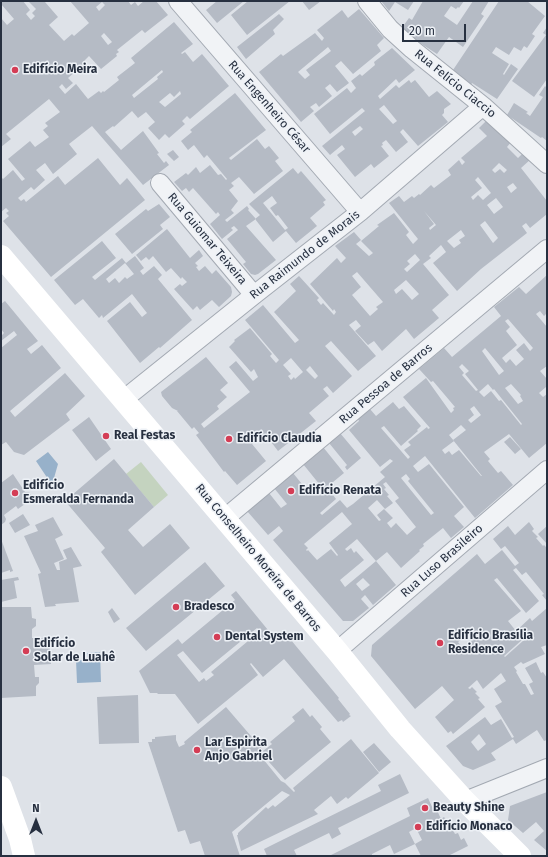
<!DOCTYPE html>
<meta charset="utf-8">
<style>
body{margin:0}
#map{position:relative;width:548px;height:857px;overflow:hidden;background:#dee2e8;font-family:"Fira Sans",sans-serif}
canvas{display:block}
.frame{position:absolute;inset:0;border:2px solid #273040;pointer-events:none}
.north{position:absolute;left:16px;top:801px;width:40px;height:40px;-webkit-text-stroke:3px #edf1f6;paint-order:stroke;rotate:0deg;font-size:11px;font-weight:700;line-height:16px;text-align:center;color:#273040}
.north::after{content:'';display:block;margin:auto;width:14px;height:18px;background:#273040;clip-path:polygon(50% 0,100% 100%,50% 72%,0 100%)}
.scale{position:absolute;left:402px;top:24px;width:64px;height:18px;box-sizing:border-box;border:2px solid #273040;border-top:0;padding-left:5px;font-size:12px;line-height:14px;white-space:nowrap;color:#273040;-webkit-text-stroke:3px #edf1f6;paint-order:stroke}
</style>
<div id="map">
<canvas width="548" height="857"></canvas>
<div class="frame"></div>
<div class="north">N</div>
<div class="scale">20 m</div>
</div>
<script>
const context = document.querySelector('canvas').getContext('2d');
context.lineJoin = 'round';
function paint(path, color) { context.fillStyle = color; context.fill(path, 'evenodd'); }
function trace(path, color, width, dash) { context.strokeStyle = color; context.lineWidth = width; context.lineCap = dash ? 'butt' : 'round'; context.setLineDash(dash || []); context.stroke(path); }
function write(font, color, halo, rows, align = 'center') {
  context.font = font + ' "Fira Sans",sans-serif'; context.lineWidth = 3; context.setLineDash([]); context.textBaseline = 'middle'; context.strokeStyle = halo; context.fillStyle = color; for (const [text, x, y, turn = 0] of rows) {
    context.save(); context.translate(x, y); context.rotate((+turn || 0) * Math.PI / 180); context.textAlign = isNaN(turn) ? turn : align; if (halo) context.strokeText(text, 0, 0); context.fillText(text, 0, 0); context.restore();
  }
}
paint(new Path2D(`
 M 141,462 L 168,495 L 154,507 L 126,474 Z`), '#c4d3bf');
paint(new Path2D(`
 M 48,452 L 58,464 L 52,485 L 36,461 Z
 M 100,652 L 101,682 L 77,683 L 76,660 L 88,660 L 87,653 Z`), '#97b1ca');
paint(new Path2D(`
 M 1,1 L 23,1 L 30,10 L 26,14 L 31,20 L 35,16 L 32,13 L 36,9 L 28,1 L 46,1 L 45,2 L 58,17 L 49,25 L 64,41 L 72,34 L 74,36 L 89,23 L 70,1 L 128,1 L 131,5 L 135,2 L 138,6 L 144,1 L 156,1 L 168,15 L 145,33 L 142,30 L 117,50 L 119,52 L 116,54 L 117,56 L 101,69 L 89,56 L 83,62 L 84,64 L 68,78 L 73,83 L 66,89 L 62,84 L 59,87 L 65,94 L 76,84 L 88,99 L 99,91 L 101,93 L 103,91 L 104,92 L 119,80 L 117,77 L 135,63 L 131,58 L 174,22 L 193,44 L 181,53 L 182,54 L 185,52 L 193,62 L 202,54 L 229,86 L 190,119 L 187,116 L 182,121 L 185,124 L 169,138 L 165,134 L 159,140 L 148,128 L 155,122 L 146,112 L 138,118 L 132,111 L 114,127 L 113,126 L 105,132 L 121,150 L 143,131 L 159,153 L 157,154 L 164,163 L 166,161 L 169,165 L 143,185 L 92,126 L 69,144 L 77,154 L 53,174 L 45,163 L 36,170 L 45,180 L 34,190 L 31,187 L 18,198 L 21,201 L 24,199 L 26,202 L 58,176 L 65,185 L 98,158 L 120,185 L 127,178 L 145,200 L 51,277 L 3,221 L 9,216 L 6,213 L 9,211 L 6,208 L 1,212 L 1,177 L 3,179 L 13,170 L 22,181 L 25,179 L 8,159 L 30,141 L 35,147 L 49,137 L 43,130 L 48,126 L 45,123 L 60,112 L 49,99 L 6,134 L 11,139 L 1,147 L 1,18 L 7,25 L 14,19 L 1,4 ZM 102,2 L 105,5 L 99,11 L 96,7 ZM 104,33 L 112,42 L 108,45 L 101,36 ZM 162,70 L 163,72 L 157,77 L 158,79 L 134,98 L 132,95 ZM 180,91 L 181,94 L 165,107 L 159,102 L 170,93 L 174,97 Z
 M 217,1 L 244,1 L 217,23 L 206,10 Z
 M 248,1 L 290,1 L 247,35 L 231,15 Z
 M 302,1 L 321,1 L 309,10 Z
 M 381,1 L 414,1 L 408,10 L 395,2 L 389,11 Z
 M 423,1 L 464,1 L 459,8 L 458,7 L 456,9 L 451,6 L 444,16 L 457,25 L 473,1 L 489,1 L 481,14 L 484,16 L 463,47 L 449,37 L 437,54 L 417,41 L 416,43 L 401,29 L 409,18 L 412,20 Z
 M 499,1 L 527,1 L 545,16 L 532,34 L 535,36 L 527,48 L 524,46 L 521,51 L 514,47 L 509,55 L 496,47 L 492,53 L 509,64 L 503,74 L 504,75 L 511,64 L 518,69 L 497,99 L 472,83 L 470,87 L 451,73 Z
 M 359,9 L 384,38 L 377,45 L 381,51 L 353,74 L 341,61 L 335,66 L 349,83 L 337,92 L 330,84 L 325,88 L 332,96 L 319,107 L 316,103 L 310,107 L 314,111 L 301,122 L 259,72 L 281,54 L 283,56 L 315,33 L 322,41 L 324,38 L 317,30 L 342,10 L 348,18 ZM 328,47 L 331,51 L 306,70 L 310,75 L 305,79 L 298,72 Z
 M 279,14 L 284,19 L 273,30 L 275,34 L 246,59 L 237,47 Z
 M 547,27 L 547,79 L 534,97 L 512,81 L 546,35 L 543,33 Z
 M 392,48 L 415,70 L 399,83 L 396,79 L 378,96 L 380,99 L 396,85 L 399,88 L 409,80 L 411,83 L 415,80 L 429,97 L 437,91 L 451,104 L 444,109 L 444,113 L 442,115 L 448,122 L 418,146 L 403,129 L 400,132 L 408,142 L 396,152 L 386,140 L 382,143 L 383,145 L 381,146 L 389,156 L 374,168 L 371,164 L 355,177 L 337,155 L 345,149 L 342,145 L 330,155 L 322,146 L 365,111 L 362,108 L 330,134 L 314,114 L 347,88 L 351,93 L 356,88 L 351,81 L 360,74 L 362,76 L 375,65 L 374,62 ZM 384,105 L 397,121 L 393,124 L 379,109 ZM 360,126 L 363,129 L 355,136 L 352,132 Z
 M 545,86 L 547,88 L 547,141 L 542,137 L 541,138 L 507,115 L 514,103 L 528,112 L 526,113 L 530,116 L 543,97 L 539,95 Z
 M 235,93 L 266,130 L 229,158 L 231,160 L 257,139 L 265,149 L 269,146 L 279,158 L 275,161 L 283,171 L 254,194 L 239,177 L 231,183 L 234,186 L 229,190 L 238,201 L 231,210 L 234,213 L 225,220 L 227,222 L 247,206 L 249,209 L 248,210 L 256,219 L 246,226 L 276,260 L 258,274 L 255,275 L 251,274 L 243,264 L 246,262 L 227,239 L 238,230 L 234,226 L 231,228 L 233,230 L 222,239 L 210,224 L 220,215 L 218,212 L 216,214 L 193,188 L 189,192 L 186,188 L 182,191 L 174,182 L 186,173 L 188,175 L 196,167 L 200,173 L 210,165 L 218,175 L 221,174 L 226,180 L 227,179 L 207,155 L 204,158 L 194,145 L 188,150 L 181,141 L 192,132 L 190,130 Z
 M 486,121 L 511,142 L 507,147 L 518,158 L 523,153 L 531,159 L 521,168 L 547,201 L 547,214 L 530,228 L 526,223 L 522,226 L 527,233 L 481,269 L 457,291 L 433,263 L 446,252 L 441,245 L 429,256 L 431,258 L 423,264 L 449,295 L 432,310 L 439,318 L 414,339 L 406,329 L 382,351 L 374,341 L 368,345 L 355,331 L 361,326 L 356,320 L 349,325 L 376,356 L 358,371 L 331,341 L 325,346 L 352,376 L 333,393 L 327,386 L 323,389 L 329,396 L 309,413 L 316,421 L 278,451 L 265,434 L 252,444 L 266,461 L 237,485 L 225,471 L 224,472 L 196,435 L 199,433 L 194,427 L 192,429 L 177,411 L 178,411 L 172,408 L 162,396 L 161,392 L 206,357 L 228,383 L 220,390 L 227,397 L 217,406 L 219,409 L 201,424 L 204,428 L 250,392 L 229,367 L 236,361 L 253,381 L 258,377 L 254,369 L 251,372 L 229,347 L 235,341 L 234,340 L 250,328 L 272,354 L 270,356 L 276,363 L 279,360 L 245,320 L 263,305 L 295,343 L 299,340 L 274,312 L 296,291 L 290,284 L 299,276 L 319,298 L 317,300 L 321,305 L 323,303 L 334,315 L 336,312 L 334,309 L 333,311 L 310,284 L 337,258 L 341,263 L 346,258 L 335,246 L 354,232 L 361,240 L 356,244 L 369,256 L 373,253 L 361,241 L 379,226 L 377,225 L 394,213 L 409,232 L 406,235 L 413,244 L 418,239 L 389,203 L 399,196 L 404,202 L 412,196 L 414,198 L 419,194 L 420,195 L 431,185 L 434,188 L 451,175 L 448,170 L 459,160 L 462,165 L 465,162 L 461,158 L 487,136 L 479,128 ZM 499,163 L 507,170 L 504,173 L 500,169 L 495,173 L 492,170 ZM 478,177 L 491,193 L 483,200 L 478,195 L 473,200 L 471,197 L 482,188 L 475,180 ZM 513,183 L 517,188 L 511,193 L 507,187 ZM 496,198 L 503,207 L 494,214 L 487,205 ZM 424,211 L 436,225 L 430,230 L 429,228 L 434,224 ZM 485,221 L 498,238 L 493,243 L 480,225 ZM 461,230 L 465,236 L 459,240 L 461,243 L 454,248 L 447,241 ZM 415,254 L 420,260 L 407,272 L 404,269 L 410,264 L 407,261 ZM 357,272 L 383,302 L 376,307 L 378,309 L 370,316 L 352,295 L 361,287 L 352,276 ZM 406,280 L 419,294 L 412,300 L 402,289 L 396,294 L 394,290 ZM 291,358 L 303,372 L 295,379 L 294,377 L 291,380 L 288,376 L 291,374 L 283,365 ZM 310,366 L 318,376 L 315,379 L 306,370 Z
 M 173,150 L 179,157 L 174,161 L 167,154 Z
 M 293,168 L 298,174 L 301,171 L 326,200 L 323,202 L 325,205 L 310,218 L 317,226 L 296,243 L 286,231 L 273,242 L 255,219 L 260,215 L 249,204 ZM 272,196 L 277,203 L 270,208 L 276,216 L 278,215 L 288,228 L 285,230 L 263,203 Z
 M 159,204 L 170,217 L 160,225 L 163,229 L 132,254 L 115,234 L 146,209 L 148,211 Z
 M 167,229 L 190,258 L 199,250 L 203,256 L 195,263 L 198,266 L 196,267 L 199,271 L 205,266 L 212,274 L 216,270 L 231,287 L 232,292 L 231,296 L 219,307 L 212,300 L 200,310 L 197,306 L 193,310 L 174,289 L 180,284 L 182,286 L 187,282 L 182,277 L 181,279 L 171,268 L 166,272 L 153,256 L 149,260 L 146,257 L 141,261 L 136,255 Z
 M 102,241 L 116,258 L 92,277 L 95,280 L 122,258 L 126,263 L 135,256 L 144,268 L 140,271 L 143,275 L 154,266 L 162,275 L 158,279 L 192,320 L 160,348 L 159,347 L 140,363 L 107,321 L 130,302 L 142,317 L 147,313 L 132,294 L 103,318 L 102,315 L 99,318 L 83,299 L 75,305 L 54,280 ZM 125,263 L 134,274 L 127,279 L 125,277 L 119,283 L 115,278 L 109,283 L 106,279 Z
 M 547,275 L 547,313 L 544,316 L 540,311 L 536,314 L 547,327 L 547,366 L 540,371 L 547,379 L 547,388 L 546,387 L 539,393 L 543,397 L 547,394 L 547,443 L 529,458 L 509,434 L 484,452 L 490,459 L 488,461 L 498,473 L 501,471 L 513,485 L 475,518 L 425,456 L 413,466 L 418,472 L 429,464 L 464,507 L 454,516 L 464,527 L 451,538 L 443,528 L 423,544 L 424,546 L 419,550 L 420,551 L 401,568 L 387,552 L 376,561 L 357,539 L 345,549 L 347,551 L 351,548 L 354,553 L 356,551 L 364,560 L 340,580 L 345,587 L 376,561 L 396,585 L 373,605 L 365,595 L 361,599 L 369,608 L 353,621 L 343,621 L 273,540 L 283,531 L 279,526 L 268,535 L 247,511 L 269,493 L 281,508 L 287,504 L 274,488 L 293,473 L 310,494 L 320,485 L 303,464 L 323,447 L 344,473 L 327,487 L 336,499 L 320,513 L 322,515 L 340,500 L 347,508 L 353,504 L 385,477 L 380,472 L 393,461 L 390,459 L 380,467 L 349,430 L 359,421 L 358,419 L 370,409 L 376,416 L 393,402 L 399,409 L 404,406 L 421,426 L 417,430 L 418,431 L 401,446 L 384,426 L 381,428 L 408,459 L 410,457 L 404,450 L 411,445 L 408,442 L 427,427 L 428,429 L 430,428 L 403,397 L 426,378 L 451,413 L 454,410 L 453,408 L 455,407 L 433,381 L 431,382 L 419,369 L 444,348 L 452,357 L 501,316 L 494,307 L 519,287 L 526,294 ZM 508,319 L 533,348 L 530,351 L 524,343 L 516,350 L 524,359 L 516,366 L 510,359 L 506,363 L 502,358 L 517,345 L 506,331 L 510,327 L 505,321 ZM 485,348 L 504,371 L 499,375 L 482,351 ZM 462,364 L 469,371 L 465,374 L 478,390 L 476,391 L 462,375 L 464,373 L 459,367 ZM 488,384 L 493,390 L 494,389 L 522,424 L 521,425 L 501,400 L 499,401 L 491,391 L 484,397 L 479,392 ZM 511,384 L 521,395 L 520,396 L 523,401 L 518,404 L 505,388 ZM 474,406 L 481,415 L 471,423 L 468,420 L 474,415 L 470,409 ZM 461,425 L 466,430 L 453,440 L 482,476 L 481,476 L 459,450 L 452,455 L 449,451 L 445,454 L 442,450 L 454,441 L 449,435 ZM 406,474 L 410,479 L 408,481 L 434,513 L 431,515 L 401,478 ZM 386,482 L 399,498 L 395,501 L 416,527 L 407,535 L 396,523 L 391,528 L 387,523 L 393,518 L 384,509 L 377,515 L 381,520 L 379,521 L 368,508 L 377,500 L 385,509 L 393,503 L 387,496 L 389,495 L 384,489 L 386,488 L 383,484 ZM 342,512 L 352,524 L 329,543 L 338,555 L 337,556 L 331,549 L 317,560 L 308,550 L 307,551 L 306,550 L 308,548 L 304,544 ZM 363,578 L 370,585 L 362,591 L 356,584 Z
 M 5,301 L 38,341 L 27,349 L 31,354 L 42,345 L 61,368 L 10,411 L 15,417 L 65,373 L 85,396 L 66,414 L 70,420 L 24,455 L 14,452 L 6,442 L 1,445 L 1,348 L 17,335 L 14,331 L 1,341 L 1,336 L 4,333 L 1,329 L 1,304 Z
 M 89,417 L 111,449 L 96,461 L 72,430 Z
 M 340,433 L 361,458 L 347,470 L 345,467 L 347,465 L 329,443 Z
 M 510,437 L 521,449 L 515,454 L 504,442 Z
 M 114,459 L 154,507 L 128,530 L 143,547 L 170,524 L 190,548 L 135,595 L 101,552 L 105,548 L 65,501 Z
 M 13,474 L 25,492 L 29,492 L 31,495 L 29,501 L 18,509 L 16,506 L 4,515 L 6,519 L 5,522 L 1,525 L 1,483 Z
 M 23,514 L 30,525 L 15,533 L 9,523 Z
 M 53,517 L 63,535 L 55,539 L 64,559 L 54,563 L 57,570 L 60,570 L 59,562 L 67,559 L 63,550 L 71,547 L 82,566 L 73,568 L 79,602 L 55,604 L 56,606 L 45,607 L 38,574 L 41,573 L 24,536 L 38,531 L 35,525 Z
 M 529,522 L 534,529 L 532,531 L 538,537 L 536,538 L 543,546 L 544,545 L 547,548 L 547,601 L 542,595 L 544,594 L 526,572 L 522,575 L 516,568 L 513,570 L 539,601 L 526,613 L 497,578 L 494,580 L 521,611 L 508,621 L 516,631 L 530,618 L 532,621 L 547,608 L 547,645 L 541,647 L 545,654 L 523,664 L 521,662 L 514,667 L 517,671 L 516,672 L 523,684 L 525,684 L 531,695 L 534,694 L 529,684 L 533,682 L 525,668 L 536,662 L 541,673 L 543,672 L 547,678 L 547,740 L 544,741 L 537,730 L 516,744 L 513,739 L 491,753 L 496,760 L 473,770 L 463,766 L 446,746 L 485,717 L 491,725 L 501,719 L 512,738 L 514,737 L 495,706 L 502,702 L 494,689 L 506,681 L 501,673 L 483,689 L 477,680 L 468,688 L 470,689 L 472,687 L 477,692 L 475,693 L 480,698 L 478,699 L 485,707 L 453,734 L 451,731 L 448,733 L 435,717 L 454,700 L 442,686 L 415,709 L 371,656 L 372,645 L 477,554 L 485,564 L 502,550 L 515,566 L 519,563 L 505,546 L 501,549 L 493,539 L 508,526 L 515,535 ZM 468,636 L 472,641 L 463,648 L 458,642 L 464,638 L 465,639 ZM 523,639 L 524,640 L 505,657 L 504,656 ZM 479,734 L 486,744 L 478,751 L 471,742 Z
 M 547,526 L 547,544 L 538,534 Z
 M 1,539 L 13,571 L 10,572 L 10,570 L 1,573 Z
 M 205,562 L 225,586 L 146,651 L 126,628 Z
 M 18,577 L 19,580 L 14,581 L 17,598 L 1,602 L 1,580 Z
 M 236,591 L 277,641 L 286,634 L 339,698 L 338,699 L 350,714 L 349,715 L 351,716 L 343,722 L 342,720 L 338,722 L 284,659 L 263,677 L 251,663 L 250,664 L 258,675 L 198,724 L 175,694 L 158,694 L 157,693 L 150,693 L 139,671 L 178,639 L 182,644 L 235,600 L 231,595 ZM 257,628 L 260,631 L 211,672 L 214,675 L 206,681 L 204,678 L 199,682 L 177,655 L 183,651 L 202,673 Z
 M 1,607 L 31,607 L 32,618 L 36,619 L 36,626 L 32,629 L 32,638 L 49,638 L 51,664 L 34,665 L 35,677 L 39,677 L 39,683 L 36,686 L 36,696 L 1,698 Z
 M 112,608 L 120,619 L 114,623 L 108,612 Z
 M 138,695 L 139,743 L 99,744 L 97,697 Z
 M 226,707 L 263,750 L 259,754 L 281,781 L 285,783 L 294,792 L 295,791 L 293,788 L 351,739 L 379,773 L 348,799 L 346,797 L 337,804 L 331,796 L 314,810 L 318,814 L 241,851 L 237,835 L 238,835 L 238,833 L 266,807 L 268,809 L 273,805 L 275,807 L 290,795 L 282,791 L 232,832 L 240,856 L 205,856 L 200,841 L 190,844 L 185,830 L 178,832 L 148,742 L 152,742 L 152,739 L 155,739 L 155,737 L 176,735 L 176,740 L 179,747 L 185,744 L 184,742 Z
 M 303,708 L 310,717 L 312,715 L 322,727 L 320,729 L 331,742 L 285,780 L 269,762 L 271,760 L 263,751 L 272,744 L 270,742 L 295,721 L 292,717 Z
 M 374,743 L 391,762 L 379,772 L 363,752 Z
 M 400,774 L 409,793 L 338,828 L 341,834 L 332,839 L 329,833 L 294,850 L 297,856 L 267,856 L 264,849 L 381,791 L 378,785 Z
 M 547,792 L 547,851 L 534,840 L 544,831 L 536,822 L 523,833 L 508,820 L 510,806 Z
 M 428,798 L 433,809 L 436,808 L 441,819 L 444,817 L 451,826 L 455,834 L 458,833 L 461,840 L 464,838 L 468,846 L 448,856 L 421,856 L 415,844 L 422,840 L 416,828 L 409,832 L 415,844 L 394,854 L 390,845 L 372,854 L 372,856 L 329,856 L 410,816 L 407,808 Z`), '#b5bbc5');
const street = new Path2D(`
 M 178,1 L 360,212
 M 367,1 L 390,29 L 412,49 L 483,106 L 547,164
 M 160,183 L 254,295
 M 123,400 L 254,295 L 360,212 L 483,106
 M 224,519 L 547,249
 M 337,651 L 547,470
 M 465,801 L 547,768`);
trace(street, '#a3a9b2', 20);
trace(street, '#f1f3f6', 18);
trace(new Path2D(`
 M 1,256 L 337,651 L 400,729 L 465,801 L 520,856
 M 1,787 L 20,839 L 24,856`), '#fff', 22);
for (const [x, y, r, color] of [
 [15,70,4,"#d43d55"],
 [106,436,4,"#d43d55"],
 [229,439,4,"#d43d55"],
 [291,491,4,"#d43d55"],
 [15,493,4,"#d43d55"],
 [176,607,4,"#d43d55"],
 [217,637,4,"#d43d55"],
 [440,643,4,"#d43d55"],
 [26,651,4,"#d43d55"],
 [197,750,4,"#d43d55"],
 [425,808,4,"#d43d55"],
 [418,827,4,"#d43d55"]
]) { const dot = new Path2D(); dot.arc(x, y, r, 0, 2 * Math.PI); context.fillStyle = color; context.fill(dot); trace(dot, '#edf1f6', 1.5); }
write('bold 12px', '#273040', '#edf1f6', [
 ["Edifício Meira",23,70],
 ["Real Festas",114,436],
 ["Edifício Claudia",237,439],
 ["Edifício",23,486],
 ["Esmeralda Fernanda",23,500],
 ["Edifício Renata",299,491],
 ["Bradesco",184,607],
 ["Edifício Brasília",448,636],
 ["Residence",448,650],
 ["Dental System",225,637],
 ["Edifício",34,644],
 ["Solar de Luahê",34,658],
 ["Lar Espirita",205,743],
 ["Anjo Gabriel",205,757],
 ["Beauty Shine",433,808],
 ["Edifício Monaco",426,827]
], 'left');
write('12px', '#273040', '#edf1f6', [
 ["Rua Felício Ciaccio",455,84,39],
 ["Rua Engenheiro César",269,107,49],
 ["Rua Guiomar Teixeira",207,239,50],
 ["Rua Raimundo de Morais",305,255,-38],
 ["Rua Pessoa de Barros",386,384,-40],
 ["Rua Conselheiro Moreira de Barros",258,558,50],
 ["Rua Luso Brasileiro",442,561,-41]
]);
</script>
